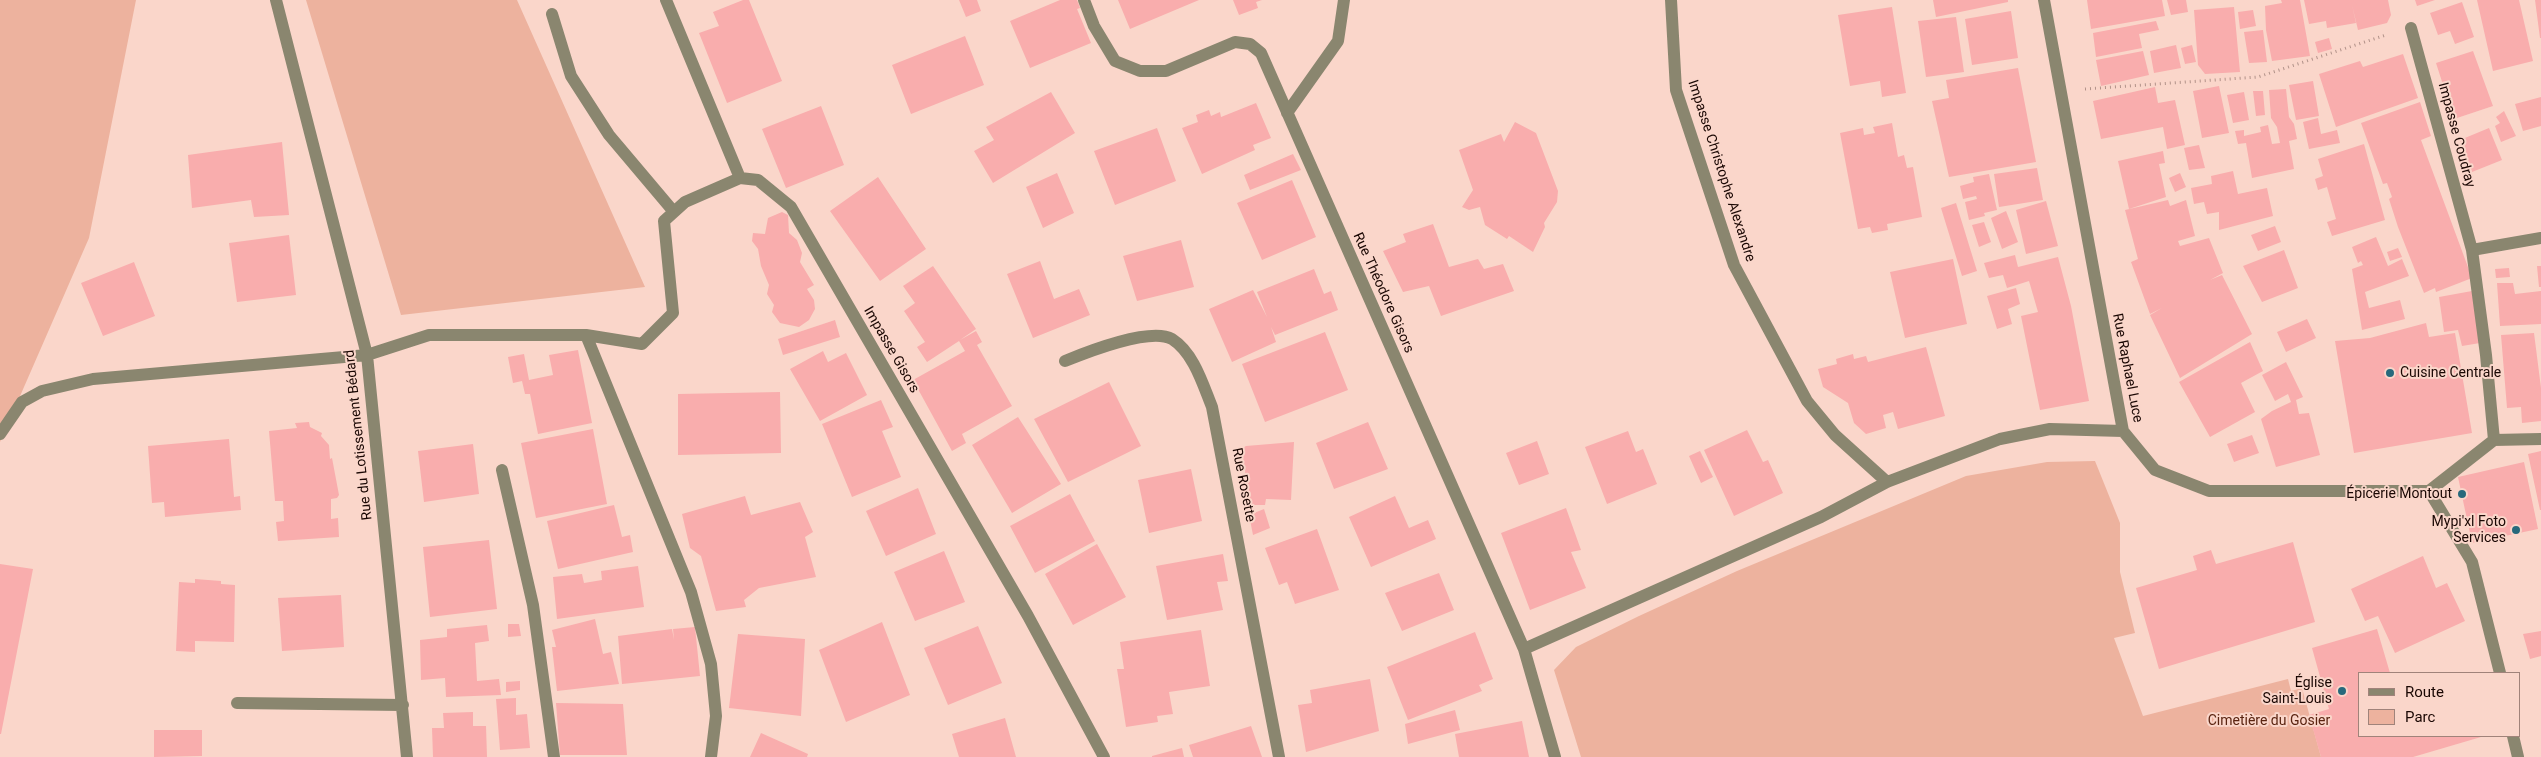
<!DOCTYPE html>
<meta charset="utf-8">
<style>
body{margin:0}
#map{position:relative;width:2541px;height:757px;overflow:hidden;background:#fad6ca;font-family:Roboto,sans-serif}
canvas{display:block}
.legend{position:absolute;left:2358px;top:672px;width:162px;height:65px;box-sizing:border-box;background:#fad6ca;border:1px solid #a0837a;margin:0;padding:6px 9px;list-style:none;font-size:15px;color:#1a0703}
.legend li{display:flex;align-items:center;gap:10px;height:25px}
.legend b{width:25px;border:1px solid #a0837a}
</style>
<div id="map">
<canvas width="2541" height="757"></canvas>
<ul class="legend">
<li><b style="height:6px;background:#8a866f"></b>Route</li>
<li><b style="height:14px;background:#edb29e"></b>Parc</li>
</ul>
</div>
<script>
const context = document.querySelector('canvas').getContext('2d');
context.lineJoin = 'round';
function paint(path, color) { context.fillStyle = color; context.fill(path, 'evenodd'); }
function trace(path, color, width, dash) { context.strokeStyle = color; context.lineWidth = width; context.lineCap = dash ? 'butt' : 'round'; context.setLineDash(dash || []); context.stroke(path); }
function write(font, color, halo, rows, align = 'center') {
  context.font = font + ' Roboto,sans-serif'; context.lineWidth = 4; context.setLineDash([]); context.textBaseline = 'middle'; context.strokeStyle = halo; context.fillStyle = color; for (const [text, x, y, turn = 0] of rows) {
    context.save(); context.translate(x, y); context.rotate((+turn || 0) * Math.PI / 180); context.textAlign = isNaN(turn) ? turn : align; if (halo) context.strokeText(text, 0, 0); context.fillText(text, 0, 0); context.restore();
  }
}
paint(new Path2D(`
 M 0,0 L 136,0 L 89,238 L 0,442 Z
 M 306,0 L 517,0 L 645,287 L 401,315 Z
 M 2095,461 L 2120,523 L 2120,572 L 2135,633 L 2114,638 L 2143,716 L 2288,679 L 2291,691 L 2302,688 L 2321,757 L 1581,757 L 1554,670 L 1576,647 L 1639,616 L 1737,571 L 1966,476 L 2047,462 Z`), '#edb29e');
paint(new Path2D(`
 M 743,0 L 749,0 L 782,81 L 727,103 L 699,33 L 719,26 L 713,12 Z
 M 959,0 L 977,0 L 981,11 L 966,17 Z
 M 1060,0 L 1077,0 L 1080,8 L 1077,9 L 1091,43 L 1030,68 L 1010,21 Z
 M 1118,0 L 1199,0 L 1130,29 Z
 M 1233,0 L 1262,0 L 1256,2 L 1258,8 L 1239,15 Z
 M 1933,0 L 2008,0 L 2008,2 L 1936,17 Z
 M 2087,0 L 2162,0 L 2165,16 L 2091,29 Z
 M 2167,0 L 2186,0 L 2188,12 L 2171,15 Z
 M 2281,0 L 2300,0 L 2310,56 L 2272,61 L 2266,30 L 2265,6 L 2282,3 Z
 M 2304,0 L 2388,0 L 2391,15 L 2387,23 L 2358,30 L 2352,5 L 2356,23 L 2327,28 L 2326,21 L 2309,24 Z
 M 2415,0 L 2435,0 L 2417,6 Z
 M 2477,0 L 2519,0 L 2533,61 L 2493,71 Z
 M 2535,0 L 2541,0 L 2541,38 L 2540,38 Z
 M 2462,2 L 2474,37 L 2455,44 L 2450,31 L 2438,35 L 2430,13 Z
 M 1892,7 L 1906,93 L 1882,97 L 1880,81 L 1850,86 L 1838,15 Z
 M 2234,7 L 2240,72 L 2205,74 L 2198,65 L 2194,10 Z
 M 2253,10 L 2256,26 L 2240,29 L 2238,12 Z
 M 2011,11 L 2018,58 L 1972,65 L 1965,19 Z
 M 1956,17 L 1964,72 L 1926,77 L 1918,21 Z
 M 2156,21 L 2159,30 L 2139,34 L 2142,48 L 2096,57 L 2093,33 Z
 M 2263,30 L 2267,62 L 2249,63 L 2244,32 Z
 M 965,36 L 984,85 L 911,114 L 892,65 Z
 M 2329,38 L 2332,49 L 2318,53 L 2315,42 Z
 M 2176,45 L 2181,68 L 2154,73 L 2150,51 Z
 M 2192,45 L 2196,62 L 2185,64 L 2181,48 Z
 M 2143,51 L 2149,75 L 2101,86 L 2096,60 Z
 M 2473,51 L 2493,106 L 2454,119 L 2436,63 Z
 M 2403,54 L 2418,98 L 2336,127 L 2319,74 L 2360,61 L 2363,67 Z
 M 2018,68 L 2036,162 L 1949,177 L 1932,101 L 1949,98 L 1946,80 Z
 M 2313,81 L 2319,116 L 2296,120 L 2289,85 Z
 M 2219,86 L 2229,133 L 2202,138 L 2193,91 Z
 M 2155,87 L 2158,103 L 2175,100 L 2185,145 L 2167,149 L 2163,127 L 2101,139 L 2093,101 Z
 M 2286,89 L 2289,117 L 2294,124 L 2297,139 L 2289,141 L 2294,169 L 2252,178 L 2246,143 L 2238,144 L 2235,131 L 2244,130 L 2244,136 L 2261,132 L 2260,127 L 2268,125 L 2272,144 L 2280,143 L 2277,127 L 2271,118 L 2269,90 Z
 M 2253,91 L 2263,91 L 2265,115 L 2256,116 Z
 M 1051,92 L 1075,133 L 993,183 L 974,151 L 994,140 L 986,127 Z
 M 2244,92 L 2249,120 L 2233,123 L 2227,95 Z
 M 2541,97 L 2541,126 L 2523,131 L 2515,104 Z
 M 2420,102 L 2431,136 L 2421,140 L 2472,278 L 2436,292 L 2435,288 L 2424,293 L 2398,227 L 2389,199 L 2392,197 L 2387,183 L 2383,184 L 2361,123 Z
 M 1256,103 L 1271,138 L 1253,145 L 1255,150 L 1202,174 L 1182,128 L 1198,122 L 1196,115 L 1209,110 L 1211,116 L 1220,112 L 1221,117 Z
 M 821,106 L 844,165 L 786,188 L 762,129 Z
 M 2504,111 L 2516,136 L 2501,142 L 2495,126 L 2500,123 L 2496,117 Z
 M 2318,118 L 2321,134 L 2337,130 L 2340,143 L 2309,149 L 2303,122 Z
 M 1515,122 L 1536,133 L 1558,191 L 1557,202 L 1544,223 L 1545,227 L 1533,252 L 1509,236 L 1507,239 L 1485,225 L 1480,207 L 1469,210 L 1462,207 L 1473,190 L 1459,150 L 1501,134 L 1504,142 Z
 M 1892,123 L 1898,157 L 1904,155 L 1907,168 L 1913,167 L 1922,217 L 1887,224 L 1888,230 L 1872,233 L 1870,227 L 1858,229 L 1840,133 L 1863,128 L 1864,135 L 1875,133 L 1873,127 Z
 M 1157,128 L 1176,181 L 1115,205 L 1094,151 Z
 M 2489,128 L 2502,160 L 2472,172 L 2460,140 Z
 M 282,142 L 289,215 L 254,217 L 251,200 L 192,208 L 188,155 Z
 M 2364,144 L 2385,220 L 2332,236 L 2327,222 L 2336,219 L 2327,187 L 2318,190 L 2315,179 L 2323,176 L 2318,159 Z
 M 2199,145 L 2205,168 L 2189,170 L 2184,148 Z
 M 2163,151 L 2165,163 L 2159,164 L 2166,197 L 2129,209 L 2118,161 Z
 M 1293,154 L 1301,170 L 1250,190 L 1244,175 Z
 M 2037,168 L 2043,200 L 1999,207 L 1994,174 Z
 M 2233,171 L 2238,194 L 2267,188 L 2273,216 L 2219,230 L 2219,212 L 2207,214 L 2204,202 L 2194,204 L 2191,188 L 2212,184 L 2211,176 Z
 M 1057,173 L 1074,213 L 1043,228 L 1026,187 Z
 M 2180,173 L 2186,187 L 2175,192 L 2169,178 Z
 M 1989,174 L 1997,210 L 1984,213 L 1985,216 L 1969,220 L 1965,202 L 1977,199 L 1976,196 L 1963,199 L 1960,186 L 1974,182 L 1973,177 Z
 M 878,177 L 926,249 L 880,281 L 830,211 Z
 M 1292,180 L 1316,237 L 1262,260 L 1237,203 Z
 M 2168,200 L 2170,206 L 2186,200 L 2195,236 L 2178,241 L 2180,246 L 2209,238 L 2223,273 L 2210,280 L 2222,275 L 2252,334 L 2180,378 L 2150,315 L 2162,308 L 2150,314 L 2131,262 L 2138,259 L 2125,210 Z
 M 2046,201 L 2058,246 L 2026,254 L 2016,210 Z
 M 1956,203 L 1977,271 L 1962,276 L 1941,208 Z
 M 2006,211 L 2018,242 L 2002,249 L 1991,218 Z
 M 782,212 L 788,215 L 789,233 L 797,240 L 802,253 L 800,262 L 814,285 L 807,289 L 814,300 L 815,309 L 809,320 L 799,327 L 780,323 L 772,312 L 774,305 L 767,294 L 769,285 L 761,266 L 758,249 L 752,241 L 753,233 L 765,234 L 768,218 Z
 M 1984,222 L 1991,242 L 1979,247 L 1972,225 Z
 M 1433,224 L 1449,267 L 1478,259 L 1484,269 L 1503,264 L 1514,291 L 1441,316 L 1429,286 L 1403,292 L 1383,251 L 1406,242 L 1403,234 Z
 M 2275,226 L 2281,242 L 2258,251 L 2251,235 Z
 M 289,235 L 296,295 L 237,302 L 229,243 Z
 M 2376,237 L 2388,266 L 2402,259 L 2409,276 L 2365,292 L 2369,308 L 2400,300 L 2405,319 L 2362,330 L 2352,269 L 2363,265 L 2361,261 L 2358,263 L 2352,247 Z
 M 1181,240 L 1194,287 L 1137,301 L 1123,256 Z
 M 2398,248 L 2402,257 L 2390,261 L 2387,252 Z
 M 2284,250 L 2298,288 L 2262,302 L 2243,266 Z
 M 2015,255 L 2018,267 L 2058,257 L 2071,306 L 2089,401 L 2040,410 L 2021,316 L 2038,312 L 2029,281 L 2007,288 L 2003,275 L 1989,278 L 1984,263 Z
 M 1953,259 L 1967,324 L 1905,338 L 1890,272 Z
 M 1040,261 L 1054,299 L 1079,289 L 1090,315 L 1033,338 L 1007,274 Z
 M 134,262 L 155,316 L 103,336 L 81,283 Z
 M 933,266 L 976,329 L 960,340 L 976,331 L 982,342 L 977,345 L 1012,406 L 962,434 L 966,443 L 952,451 L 913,380 L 965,351 L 959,341 L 927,362 L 917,347 L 925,342 L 904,311 L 915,303 L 903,286 Z
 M 2537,266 L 2541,266 L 2541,287 L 2539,287 Z
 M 2509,268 L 2510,277 L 2496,278 L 2495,269 Z
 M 1314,269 L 1324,294 L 1331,291 L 1338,310 L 1275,335 L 1271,327 L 1276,342 L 1232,362 L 1209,309 L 1253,290 L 1267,317 L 1257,292 Z
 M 2497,283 L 2513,283 L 2515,294 L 2541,291 L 2541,324 L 2500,326 Z
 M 2016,288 L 2020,304 L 2008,309 L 2012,324 L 1997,329 L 1987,296 Z
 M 2472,291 L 2480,343 L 2462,346 L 2458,330 L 2444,332 L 2439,297 Z
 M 2307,319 L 2316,338 L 2286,352 L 2277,332 Z
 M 835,320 L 840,337 L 783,355 L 778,339 Z
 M 2426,323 L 2429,337 L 2455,333 L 2472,433 L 2354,453 L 2335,341 L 2370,338 Z
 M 1325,332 L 1348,390 L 1265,422 L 1242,364 Z
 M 2534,333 L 2541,388 L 2541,421 L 2522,423 L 2521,407 L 2507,408 L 2501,335 Z
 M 2250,342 L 2263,371 L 2241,383 L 2255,412 L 2210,437 L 2179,382 Z
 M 1926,347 L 1945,416 L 1898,429 L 1893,412 L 1883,415 L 1886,428 L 1866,434 L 1854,423 L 1848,403 L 1823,387 L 1818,369 L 1837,364 L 1836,359 L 1853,354 L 1854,359 L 1866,356 L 1868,362 Z
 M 578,350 L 592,423 L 538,434 L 530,394 L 525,394 L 522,381 L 513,383 L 508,357 L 524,354 L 529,380 L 553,375 L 549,355 Z
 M 823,351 L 828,362 L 846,353 L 867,395 L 820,421 L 790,369 Z
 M 2286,362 L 2303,397 L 2296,400 L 2299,414 L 2309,413 L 2320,455 L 2276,467 L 2261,419 L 2272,411 L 2291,402 L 2288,394 L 2275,401 L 2262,375 Z
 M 1109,382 L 1141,446 L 1068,482 L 1034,419 Z
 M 780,392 L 781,453 L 678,455 L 678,394 Z
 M 881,400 L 893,427 L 882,431 L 901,477 L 852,497 L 822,424 Z
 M 1018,417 L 1061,484 L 1012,513 L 972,445 Z
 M 309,422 L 310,427 L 322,433 L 321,436 L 329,445 L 330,459 L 332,458 L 339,495 L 337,498 L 331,499 L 331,519 L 338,518 L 339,537 L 278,541 L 276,522 L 284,521 L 283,501 L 275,501 L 269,431 L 297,428 L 295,423 Z
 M 1368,422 L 1388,469 L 1334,489 L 1316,443 Z
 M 593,429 L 607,504 L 536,518 L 521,443 Z
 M 1747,430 L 1763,462 L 1768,460 L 1783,493 L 1734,516 L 1704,450 Z
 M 1628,431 L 1636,452 L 1643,449 L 1657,484 L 1607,504 L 1585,447 Z
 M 2252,435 L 2259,453 L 2234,462 L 2227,444 Z
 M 229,439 L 234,497 L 240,496 L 241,510 L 165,517 L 164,502 L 152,503 L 148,446 Z
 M 1537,441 L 1549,474 L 1519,485 L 1506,453 Z
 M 1294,442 L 1291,500 L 1266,499 L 1265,505 L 1247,505 L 1245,469 L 1236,468 L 1238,451 L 1246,446 Z
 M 473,444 L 479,494 L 424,502 L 418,451 Z
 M 1700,451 L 1713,477 L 1701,483 L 1689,456 Z
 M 2541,451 L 2541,510 L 2540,510 L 2528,454 Z
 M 2524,462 L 2538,529 L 2472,543 L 2458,477 Z
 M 1191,469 L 1202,521 L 1149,533 L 1138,480 Z
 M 918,488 L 936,534 L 886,556 L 866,511 Z
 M 1070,494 L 1095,541 L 1035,573 L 1010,526 Z
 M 745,496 L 751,515 L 800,502 L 813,532 L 805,537 L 816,577 L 759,588 L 744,600 L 746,607 L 716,611 L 701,556 L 690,548 L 682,514 Z
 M 1395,496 L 1409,528 L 1428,520 L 1436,539 L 1371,567 L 1349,517 Z
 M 614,505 L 622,537 L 630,535 L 633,552 L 558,569 L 547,521 Z
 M 1566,508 L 1581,550 L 1571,552 L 1586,588 L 1530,610 L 1501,533 Z
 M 1264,509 L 1270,528 L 1253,535 L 1249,515 Z
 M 1317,529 L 1339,590 L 1295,604 L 1287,582 L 1279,585 L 1265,548 Z
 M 489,540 L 497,609 L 430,617 L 423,547 Z
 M 2293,542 L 2315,622 L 2159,669 L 2136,588 L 2197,570 L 2193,556 L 2211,550 L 2216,564 Z
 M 1097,544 L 1126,597 L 1073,625 L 1045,574 Z
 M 944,551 L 965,602 L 915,621 L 894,572 Z
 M 1223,554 L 1228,581 L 1217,582 L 1223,610 L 1167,620 L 1156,566 Z
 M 2423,556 L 2436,588 L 2447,583 L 2465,621 L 2395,653 L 2378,616 L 2365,621 L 2351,589 Z
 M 0,564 L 33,569 L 1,734 L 0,734 Z
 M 638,566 L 644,607 L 557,619 L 553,577 L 582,574 L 584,583 L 602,580 L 601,571 Z
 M 1439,573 L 1454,610 L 1402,631 L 1385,593 Z
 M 195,579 L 221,581 L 221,584 L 235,585 L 234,642 L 195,641 L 195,652 L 176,651 L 179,582 L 195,583 Z
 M 341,595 L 344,647 L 282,651 L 278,598 Z
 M 595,619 L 603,654 L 611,652 L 619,684 L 557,691 L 552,647 L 556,647 L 552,630 Z
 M 882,622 L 910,695 L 846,722 L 819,650 Z
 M 508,624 L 519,624 L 521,636 L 508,637 Z
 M 487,625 L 489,641 L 475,643 L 477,681 L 499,679 L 501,695 L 446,697 L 445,678 L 421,680 L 420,640 L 447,637 L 447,629 Z
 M 978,626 L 1002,683 L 948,705 L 924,648 Z
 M 695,627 L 700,676 L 622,684 L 618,636 L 672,629 L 674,640 L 673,629 Z
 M 2377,629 L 2390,673 L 2360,673 L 2360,736 L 2481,737 L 2413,757 L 2321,757 L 2309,715 L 2329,709 L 2312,648 Z
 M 1201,630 L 1210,686 L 1169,692 L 1173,714 L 1157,716 L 1158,722 L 1126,727 L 1117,669 L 1124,669 L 1120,642 Z
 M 2541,631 L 2541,656 L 2530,659 L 2523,634 Z
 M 1475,632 L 1493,679 L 1479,685 L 1482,691 L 1408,720 L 1387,667 Z
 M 738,634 L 805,639 L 801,716 L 729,708 Z
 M 1370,679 L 1379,731 L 1306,752 L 1298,705 L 1312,703 L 1310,690 Z
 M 520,681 L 520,690 L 506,692 L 506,682 Z
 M 516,698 L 516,715 L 527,714 L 530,748 L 500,750 L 496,699 Z
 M 556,703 L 623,704 L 627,755 L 560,755 Z
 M 1455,710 L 1460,730 L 1408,744 L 1405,724 Z
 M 473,712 L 473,726 L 486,726 L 487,757 L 433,757 L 432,728 L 444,728 L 443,713 Z
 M 1005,718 L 1016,757 L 959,757 L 952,734 Z
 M 1522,721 L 1529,757 L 1459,757 L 1455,734 Z
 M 1251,726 L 1262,757 L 1193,757 L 1189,745 Z
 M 154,730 L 202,730 L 202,756 L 154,757 Z
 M 761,733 L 808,754 L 807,757 L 750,757 Z
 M 1182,748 L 1184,757 L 1152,757 L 1152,756 Z`), '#f9adad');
trace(new Path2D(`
 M 2085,89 L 2258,77 L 2386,35`), '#b19289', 3, [1, 4]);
trace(new Path2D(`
 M 276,0 L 367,355 L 407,757
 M 666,0 L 740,178
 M 1084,0 L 1094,26 L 1115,61 L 1140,71 L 1166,71 L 1235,42 L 1250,44 L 1261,53 L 1524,649 L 1555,757
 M 1671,0 L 1676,90 L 1734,265 L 1807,401 L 1835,435 L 1887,482
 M 2044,0 L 2123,431 L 2155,470 L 2209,491 L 2429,491 L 2472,562 L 2500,673
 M 552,14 L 571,76 L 609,135 L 674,212
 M 2411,28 L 2472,250 L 2486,355 L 2494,440
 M 1287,113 L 1338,41 L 1344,0
 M 2472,250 L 2541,238
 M 586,335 L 691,592 L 711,664 L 716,716 L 711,757
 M 1065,361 C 1087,352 1150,327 1172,339 C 1194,353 1203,385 1212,407 L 1279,757
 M 0,434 L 22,402 L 42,391 L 93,379 L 367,355 L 429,335 L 586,335 L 642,344 L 673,313 L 664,221 L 685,202 L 740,178 L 758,180 L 791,207 L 1028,616 L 1104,757
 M 502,470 L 533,605 L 554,757
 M 2429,491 L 2494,440 L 2541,439
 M 1524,649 L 1821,517 L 1887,482 L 2000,439 L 2050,429 L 2123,431
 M 237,703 L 403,705
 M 2513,736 L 2518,757`), '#8a866f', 12);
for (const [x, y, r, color] of [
 [2390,373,5,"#27697c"],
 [2462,494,5,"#27697c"],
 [2516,530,5,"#27697c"],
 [2342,691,5,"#27697c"]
]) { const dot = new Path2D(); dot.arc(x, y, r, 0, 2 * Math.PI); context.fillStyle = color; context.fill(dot); trace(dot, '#fad6ca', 2); }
write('14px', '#1a0703', '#fad6ca', [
 ["Impasse Coudray",2456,135,75],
 ["Impasse Christophe Alexandre",1721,171,72],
 ["Rue Théodore Gisors",1383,293,66],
 ["Impasse Gisors",891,350,60],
 ["Rue Raphael Luce",2127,368,79],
 ["Rue du Lotissement Bédard",359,435,-96],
 ["Rue Rosette",1243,485,79]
]);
write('14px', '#1a0703', '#fad6ca', [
 ["Cuisine Centrale",2400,373,"left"],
 ["Épicerie Montout",2452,494],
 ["Mypi'xl Foto",2506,522],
 ["Services",2506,538],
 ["Église",2332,683],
 ["Saint-Louis",2332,699]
], 'right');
write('14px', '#5a2411', '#fad6ca', [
 ["Cimetière du Gosier",2269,721]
]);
</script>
